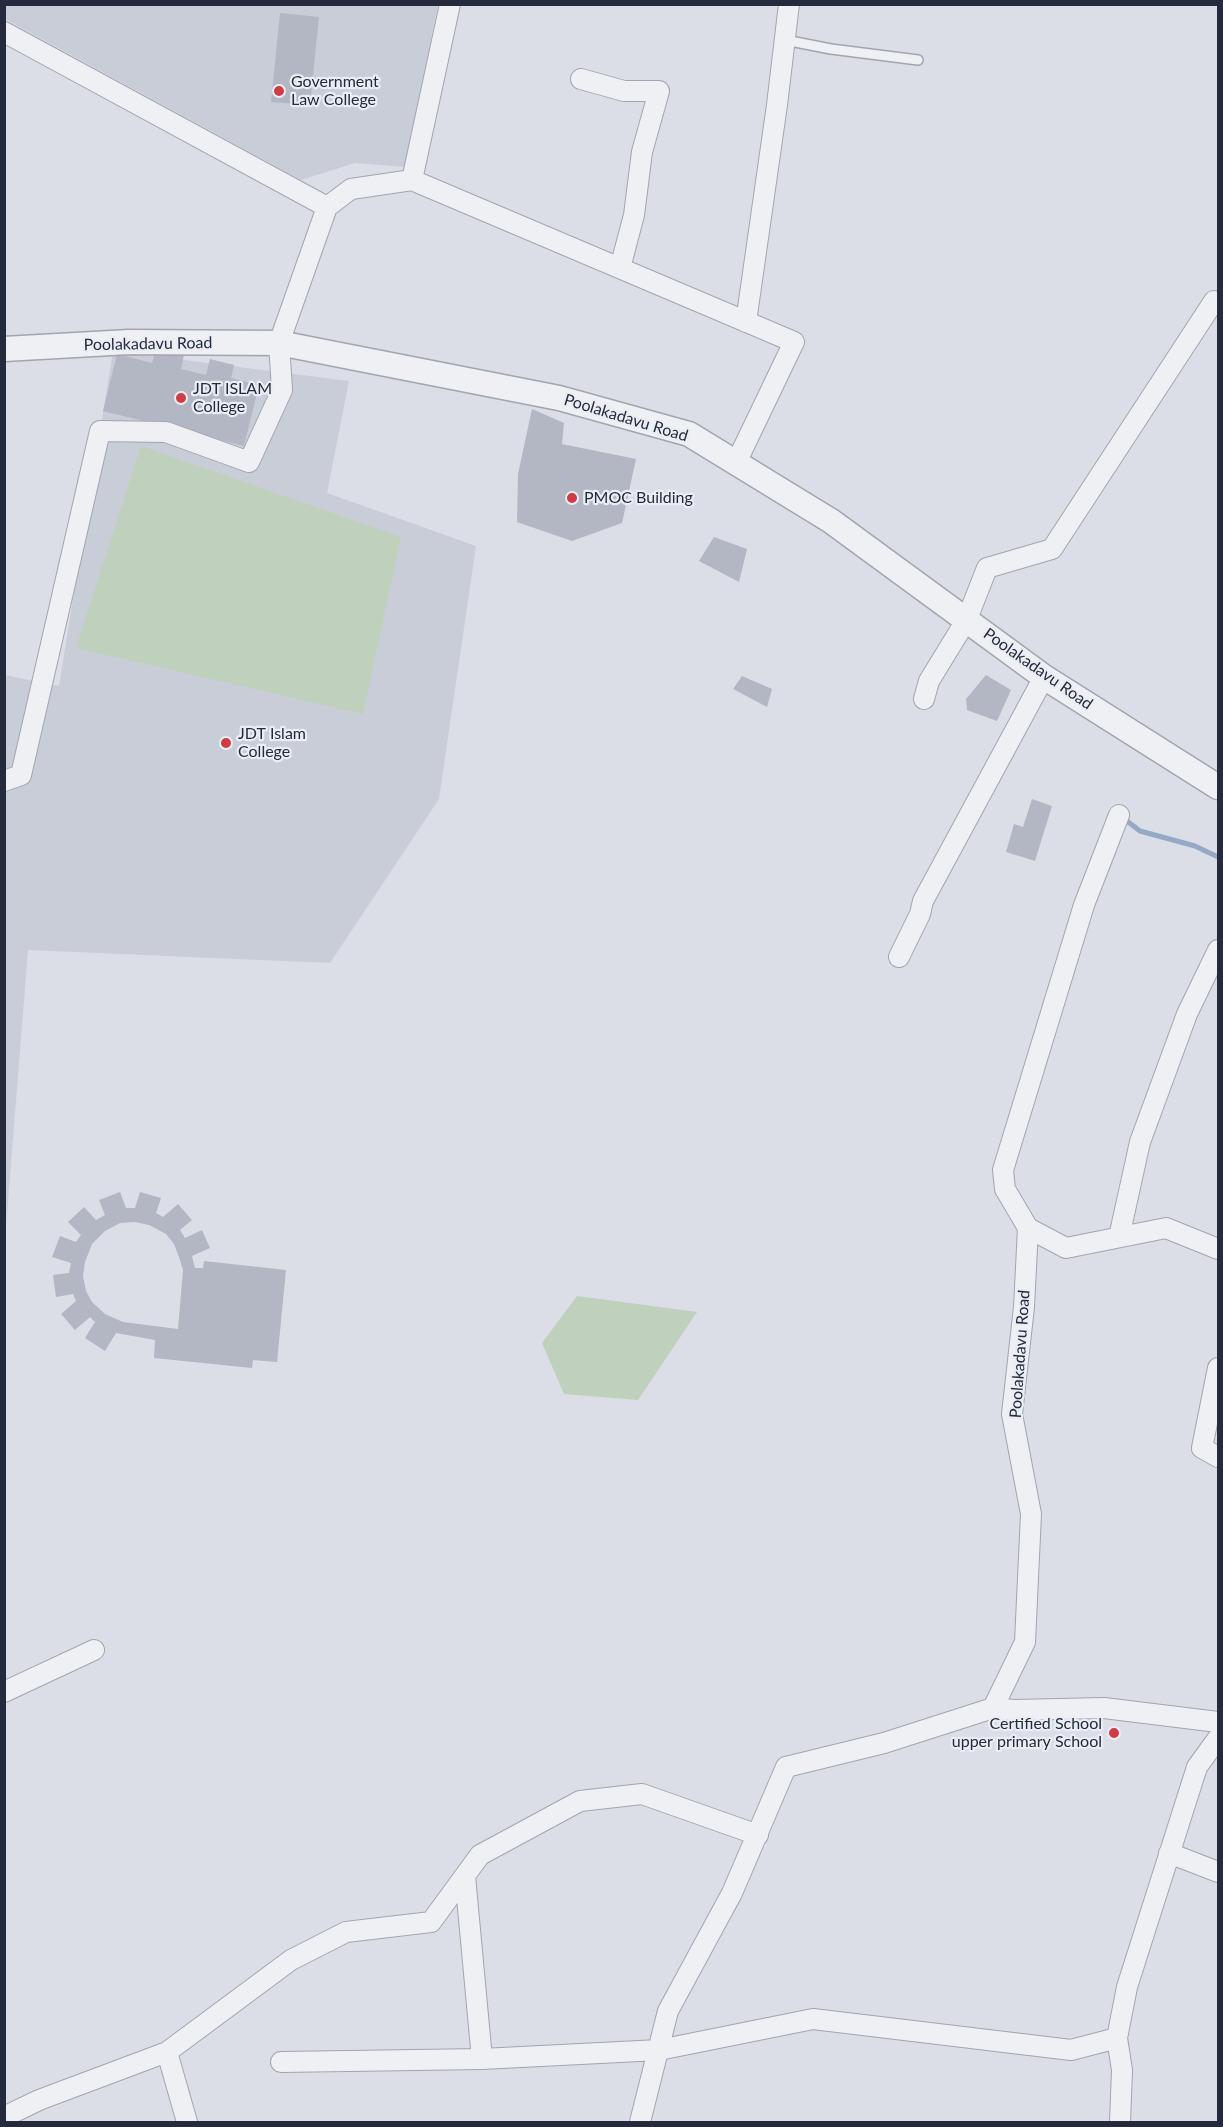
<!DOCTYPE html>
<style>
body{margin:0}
#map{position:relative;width:1223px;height:2127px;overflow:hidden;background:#dbdee6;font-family:Lato,sans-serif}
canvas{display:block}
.frame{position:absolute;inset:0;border:6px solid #252b3c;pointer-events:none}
</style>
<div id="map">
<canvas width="1223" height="2127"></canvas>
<div class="frame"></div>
</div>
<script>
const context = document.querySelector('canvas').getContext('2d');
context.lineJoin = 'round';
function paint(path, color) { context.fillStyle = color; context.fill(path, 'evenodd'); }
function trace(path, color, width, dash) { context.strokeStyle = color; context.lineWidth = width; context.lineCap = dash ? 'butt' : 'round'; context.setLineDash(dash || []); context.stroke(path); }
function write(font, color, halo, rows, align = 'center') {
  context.font = font + ' Lato,sans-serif'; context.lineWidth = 4.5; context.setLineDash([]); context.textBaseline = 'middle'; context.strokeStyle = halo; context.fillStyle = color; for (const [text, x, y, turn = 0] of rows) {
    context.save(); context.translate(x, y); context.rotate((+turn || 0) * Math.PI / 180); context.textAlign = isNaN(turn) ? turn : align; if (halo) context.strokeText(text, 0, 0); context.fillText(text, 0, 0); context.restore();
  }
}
paint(new Path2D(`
 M 4,5 L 438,5 L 405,167 L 355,163 L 301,180 L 5,19 Z
 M 113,351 L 349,381 L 327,493 L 476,546 L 439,799 L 330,963 L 28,950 L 5,1239 L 5,675 L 59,686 Z`), '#c9cdd8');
paint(new Path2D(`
 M 141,446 L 401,537 L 363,714 L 76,648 Z
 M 577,1296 L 697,1312 L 638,1400 L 564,1394 L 542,1343 Z`), '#bfd0bc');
trace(new Path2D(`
 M 1123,818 L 1140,831 L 1195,846 L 1218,857`), '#95a9c7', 5);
paint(new Path2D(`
 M 280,13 L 319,17 L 310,105 L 271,102 Z
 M 156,348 L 184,355 L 181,369 L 206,375 L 210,359 L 234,365 L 231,378 L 259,385 L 244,446 L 103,411 L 117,354 L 152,363 Z
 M 532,409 L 564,423 L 562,444 L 636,459 L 622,523 L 572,541 L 517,522 L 518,474 Z
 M 714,537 L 747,549 L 739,582 L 699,561 Z
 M 986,675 L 1011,690 L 997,721 L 967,710 L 966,699 Z
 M 742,676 L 772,689 L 767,707 L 733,689 Z
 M 1032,799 L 1052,806 L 1035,861 L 1006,852 L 1014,824 L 1023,827 Z
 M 120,1192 L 126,1208 L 135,1208 L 140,1192 L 161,1198 L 156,1213 L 163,1217 L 178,1204 L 192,1220 L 180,1230 L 185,1238 L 202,1230 L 210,1248 L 192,1256 L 195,1268 L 203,1268 L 204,1261 L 286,1270 L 277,1362 L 253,1360 L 252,1368 L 154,1358 L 155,1340 L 116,1333 L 105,1351 L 85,1338 L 95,1322 L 90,1317 L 75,1330 L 61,1314 L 76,1301 L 73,1294 L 56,1297 L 53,1275 L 69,1273 L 71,1263 L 52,1257 L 60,1236 L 76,1242 L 81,1235 L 68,1222 L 84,1207 L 96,1220 L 105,1215 L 99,1200 ZM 135,1222 L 149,1225 L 166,1234 L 174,1244 L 179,1257 L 183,1270 L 178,1329 L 123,1322 L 105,1314 L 92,1302 L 86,1291 L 83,1276 L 85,1262 L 92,1244 L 105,1231 L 120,1223 Z`), '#b2b7c3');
const service = new Path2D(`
 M 785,40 L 831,49 L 918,60`);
const minor = new Path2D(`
 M 4,32 L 327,207 L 351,189 L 412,180 L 450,4
 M 581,79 L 624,91 L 659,91 L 642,152 L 634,215 L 620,268
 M 412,180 L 794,342 L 736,463
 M 746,322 L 777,105 L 789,4
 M 924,699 L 929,681 L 967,619 L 987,568 L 1052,549 L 1214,301 L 1218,303
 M 4,781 L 21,775 L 100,431 L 166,432 L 249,462 L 282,390 L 279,343 L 327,207
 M 899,957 L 920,914 L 923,901 L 1044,677
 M 1028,1228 L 1005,1189 L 1003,1170 L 1084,905 L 1119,815
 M 1119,1237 L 1140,1142 L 1187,1014 L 1218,950
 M 1218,1368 L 1202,1448 L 1218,1457
 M 4,1692 L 94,1650
 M 993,1708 L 1025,1642 L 1031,1514 L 1012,1414 L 1024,1307 L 1028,1228 L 1066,1248 L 1166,1228 L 1218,1249
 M 1169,1853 L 1218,1872
 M 465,1876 L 482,2059
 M 167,2052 L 187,2122
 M 281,2062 L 482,2059 L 659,2050 L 813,2019 L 1071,2050 L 1117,2038
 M 4,2117 L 39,2100 L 167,2052 L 291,1960 L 346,1932 L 431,1922 L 480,1855 L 580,1801 L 642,1794 L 758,1835
 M 640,2122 L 668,2011 L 732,1893 L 786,1767 L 884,1743 L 993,1708 L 1014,1710 L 1104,1708 L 1218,1722
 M 1120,2122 L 1122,2070 L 1117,2038 L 1127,1987 L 1197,1767 L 1218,1738`);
const tertiary = new Path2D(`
 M 4,349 L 129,342 L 279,343 L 559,398 L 689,434 L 831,521 L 1044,677 L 1218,787`);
trace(service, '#a1a5b0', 12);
trace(minor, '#a1a5b0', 22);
trace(tertiary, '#a1a5b0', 27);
trace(service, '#eef0f4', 9);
trace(minor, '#eef0f4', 20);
trace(tertiary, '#eef0f4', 24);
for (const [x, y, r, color] of [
 [279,91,6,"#cf3c45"],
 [181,398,6,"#cf3c45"],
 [572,498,6,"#cf3c45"],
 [226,743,6,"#cf3c45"],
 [1114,1733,6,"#cf3c45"]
]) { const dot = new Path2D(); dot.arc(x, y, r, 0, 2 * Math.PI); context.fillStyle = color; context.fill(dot); trace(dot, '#eaedf4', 2); }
write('16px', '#252b3c', '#eaedf4', [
 ["Government",291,82],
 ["Law College",291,100],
 ["JDT ISLAM",193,389],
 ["College",193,407],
 ["PMOC Building",584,498],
 ["JDT Islam",238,734],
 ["College",238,752],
 ["Certified School",1102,1724,"right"],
 ["upper primary School",1102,1742,"right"]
], 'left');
write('16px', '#252b3c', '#eaedf4', [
 ["Poolakadavu Road",148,344,-1],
 ["Poolakadavu Road",626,418,17],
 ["Poolakadavu Road",1038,669,35],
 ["Poolakadavu Road",1020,1354,-86]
]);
</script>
